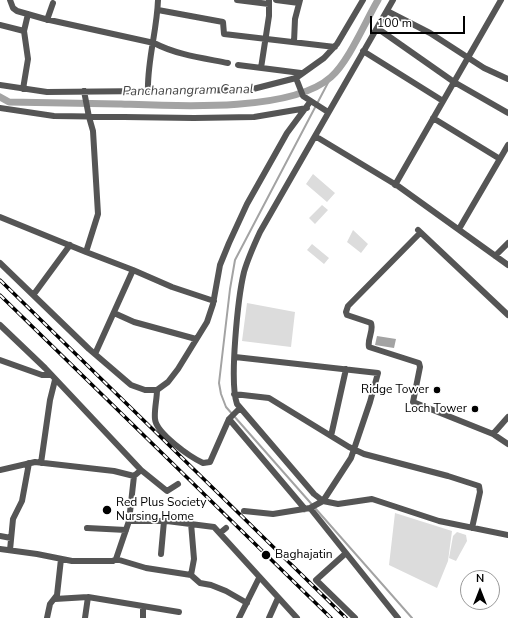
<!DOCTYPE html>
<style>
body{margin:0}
#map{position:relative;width:508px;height:618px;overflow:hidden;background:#fff;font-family:"Nunito Sans",sans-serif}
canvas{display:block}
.north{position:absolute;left:460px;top:570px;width:40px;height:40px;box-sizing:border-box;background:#fff;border:1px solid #999;border-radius:50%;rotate:0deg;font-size:11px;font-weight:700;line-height:16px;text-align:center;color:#000}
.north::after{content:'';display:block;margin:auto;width:14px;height:18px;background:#000;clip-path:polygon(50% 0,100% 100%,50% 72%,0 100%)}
.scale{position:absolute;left:370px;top:16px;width:95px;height:18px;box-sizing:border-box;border:2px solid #000;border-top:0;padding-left:5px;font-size:12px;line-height:14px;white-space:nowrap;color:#000;-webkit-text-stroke:3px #fff;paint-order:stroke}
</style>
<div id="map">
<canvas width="508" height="618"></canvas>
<div class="north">N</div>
<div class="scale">100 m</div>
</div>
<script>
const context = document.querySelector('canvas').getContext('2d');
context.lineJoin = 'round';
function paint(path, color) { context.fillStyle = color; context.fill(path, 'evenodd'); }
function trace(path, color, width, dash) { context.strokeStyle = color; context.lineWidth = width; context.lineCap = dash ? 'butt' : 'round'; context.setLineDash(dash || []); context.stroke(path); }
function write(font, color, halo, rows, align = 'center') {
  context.font = font + ' "Nunito Sans",sans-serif'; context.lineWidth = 3.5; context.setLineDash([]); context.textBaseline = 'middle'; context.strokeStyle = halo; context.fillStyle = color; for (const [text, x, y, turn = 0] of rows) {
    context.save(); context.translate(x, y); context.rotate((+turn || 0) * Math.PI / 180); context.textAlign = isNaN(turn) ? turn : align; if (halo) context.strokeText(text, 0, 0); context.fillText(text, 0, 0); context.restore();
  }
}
paint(new Path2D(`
 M 313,174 L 335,193 L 327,202 L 306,184 Z
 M 322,205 L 328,210 L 315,224 L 309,218 Z
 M 353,230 L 368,244 L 361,253 L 347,242 Z
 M 312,244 L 329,258 L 324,264 L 307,250 Z
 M 247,303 L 295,312 L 291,347 L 242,341 Z
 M 395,513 L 452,531 L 448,561 L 437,588 L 389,565 Z
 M 457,532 L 466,535 L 467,541 L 456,561 L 449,558 L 453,536 Z`), '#dcdcdc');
paint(new Path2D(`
 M 377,336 L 396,339 L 394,348 L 375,345 Z`), '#a3a3a3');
trace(new Path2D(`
 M 331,77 L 235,260 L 230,289 L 219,383 L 221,394 L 226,407 L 412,618`), '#a3a3a3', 2);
trace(new Path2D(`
 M 0,97 L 9,102 C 47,103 84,103 121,104 C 173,106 291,113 331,77 C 349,61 365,22 378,0`), '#a3a3a3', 7);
trace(new Path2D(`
 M 10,0 L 13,8 L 17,11 L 45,19 L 154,43 C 177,55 203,58 228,63
 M 237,0 L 269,4
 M 276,0 L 299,3
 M 158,10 L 223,22 L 224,34 L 335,47
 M 387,11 L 430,33 L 484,68 L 508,79
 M 47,20 L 53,3
 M 0,25 L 24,31 L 28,14
 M 377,28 L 454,82 L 508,113
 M 294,42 L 295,19 L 300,0
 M 363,51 L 443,101
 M 238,65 L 301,73
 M 261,68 L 269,16 L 269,0
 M 296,78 L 303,96 L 328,112
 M 0,85 L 47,92 L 249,90 L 296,78 L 324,58 L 337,44 L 363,0
 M 23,89 L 28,59 L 24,31
 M 84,91 L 89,117 L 93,131 L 98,214 L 86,252 L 133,270 L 95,354
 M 148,91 C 147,61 157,31 158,0
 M 0,108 L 54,116 L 194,118 L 254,117 L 307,108
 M 433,118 L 500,159
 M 315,136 L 398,186 L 508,265
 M 395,185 L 501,0
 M 0,217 L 86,252
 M 459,229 L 508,145
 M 418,230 L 508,315
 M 420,233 L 348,306 L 346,312 L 347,315 L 371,323 C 374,331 367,339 369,347 L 419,363 L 420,367 L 413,402 L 493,434 L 508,444
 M 495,256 L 508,243
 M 0,263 L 89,349 L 131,385 L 145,390 L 157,390 L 168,382 L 178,369 L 207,322 L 213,304 L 220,265 L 229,243 L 247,204 L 287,133 L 310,102
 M 133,270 L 172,287 L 214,301
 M 34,294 L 70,245
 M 114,313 L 134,322 L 196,339
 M 0,325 L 45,368 L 141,470 L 134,476
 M 235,357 L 378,373 L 370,402 L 351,458 L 323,501 L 314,494 L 237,404 C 229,382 238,297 244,272 C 248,258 254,245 260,232 L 393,0
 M 0,360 L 42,375 L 51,375
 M 157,390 C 157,399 154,410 155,419 C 156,433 190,457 203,463 L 210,462 L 229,419 L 240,408
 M 234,394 L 269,398 L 349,447 L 364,454 L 448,476 L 479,486 L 480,492 L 472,528
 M 229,419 L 305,509
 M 493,434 L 508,417
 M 331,436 L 346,369
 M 41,463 L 50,400 L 55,380
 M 0,470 L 35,462 L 114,471 L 134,476 L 129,521
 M 141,470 L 167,491 L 178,484
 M 310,508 L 398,618
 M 244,511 L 273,514 L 310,508 L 323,501 L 338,504 L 372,499 L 439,521 L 508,535
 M 191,523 L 194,559 L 191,575
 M 87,528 L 126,530
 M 220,533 L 226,528
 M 0,536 L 11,538
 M 0,549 L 37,554 L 72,561 L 113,561 L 116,559 L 129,521 L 167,521 L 214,527 L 297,618
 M 10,550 L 13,519 L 22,501 L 29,463
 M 346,553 L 316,580 L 355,618
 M 161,554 L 164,521
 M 116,559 L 146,568 L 191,575 L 200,583 L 211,585 L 226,591 L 247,603
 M 55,599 L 88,597 L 179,612
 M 47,618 L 50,604 L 57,595 L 61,559
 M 85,618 L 88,597
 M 143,618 L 143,606
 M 239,618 L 259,578
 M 269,618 L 278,598`), '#555', 6);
const rail = new Path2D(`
 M 0,280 L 346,618
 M 0,295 L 331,618`);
trace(rail, '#000', 3.5);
trace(rail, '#fff', 2, [6]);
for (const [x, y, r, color] of [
 [437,390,4,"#000"],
 [475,409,4,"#000"],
 [107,510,5,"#000"],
 [266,555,5,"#000"]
]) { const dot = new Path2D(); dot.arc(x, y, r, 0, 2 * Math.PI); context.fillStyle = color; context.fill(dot); trace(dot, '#fff', 1.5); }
write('12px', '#000', '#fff', [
 ["Ridge Tower",429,390],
 ["Loch Tower",467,409],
 ["Red Plus Society",116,503,"left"],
 ["Nursing Home",116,517,"left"],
 ["Baghajatin",275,555,"left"]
], 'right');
write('italic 13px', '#444', '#fff', [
 ["Panchanangram Canal",188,91,-1]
]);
</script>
